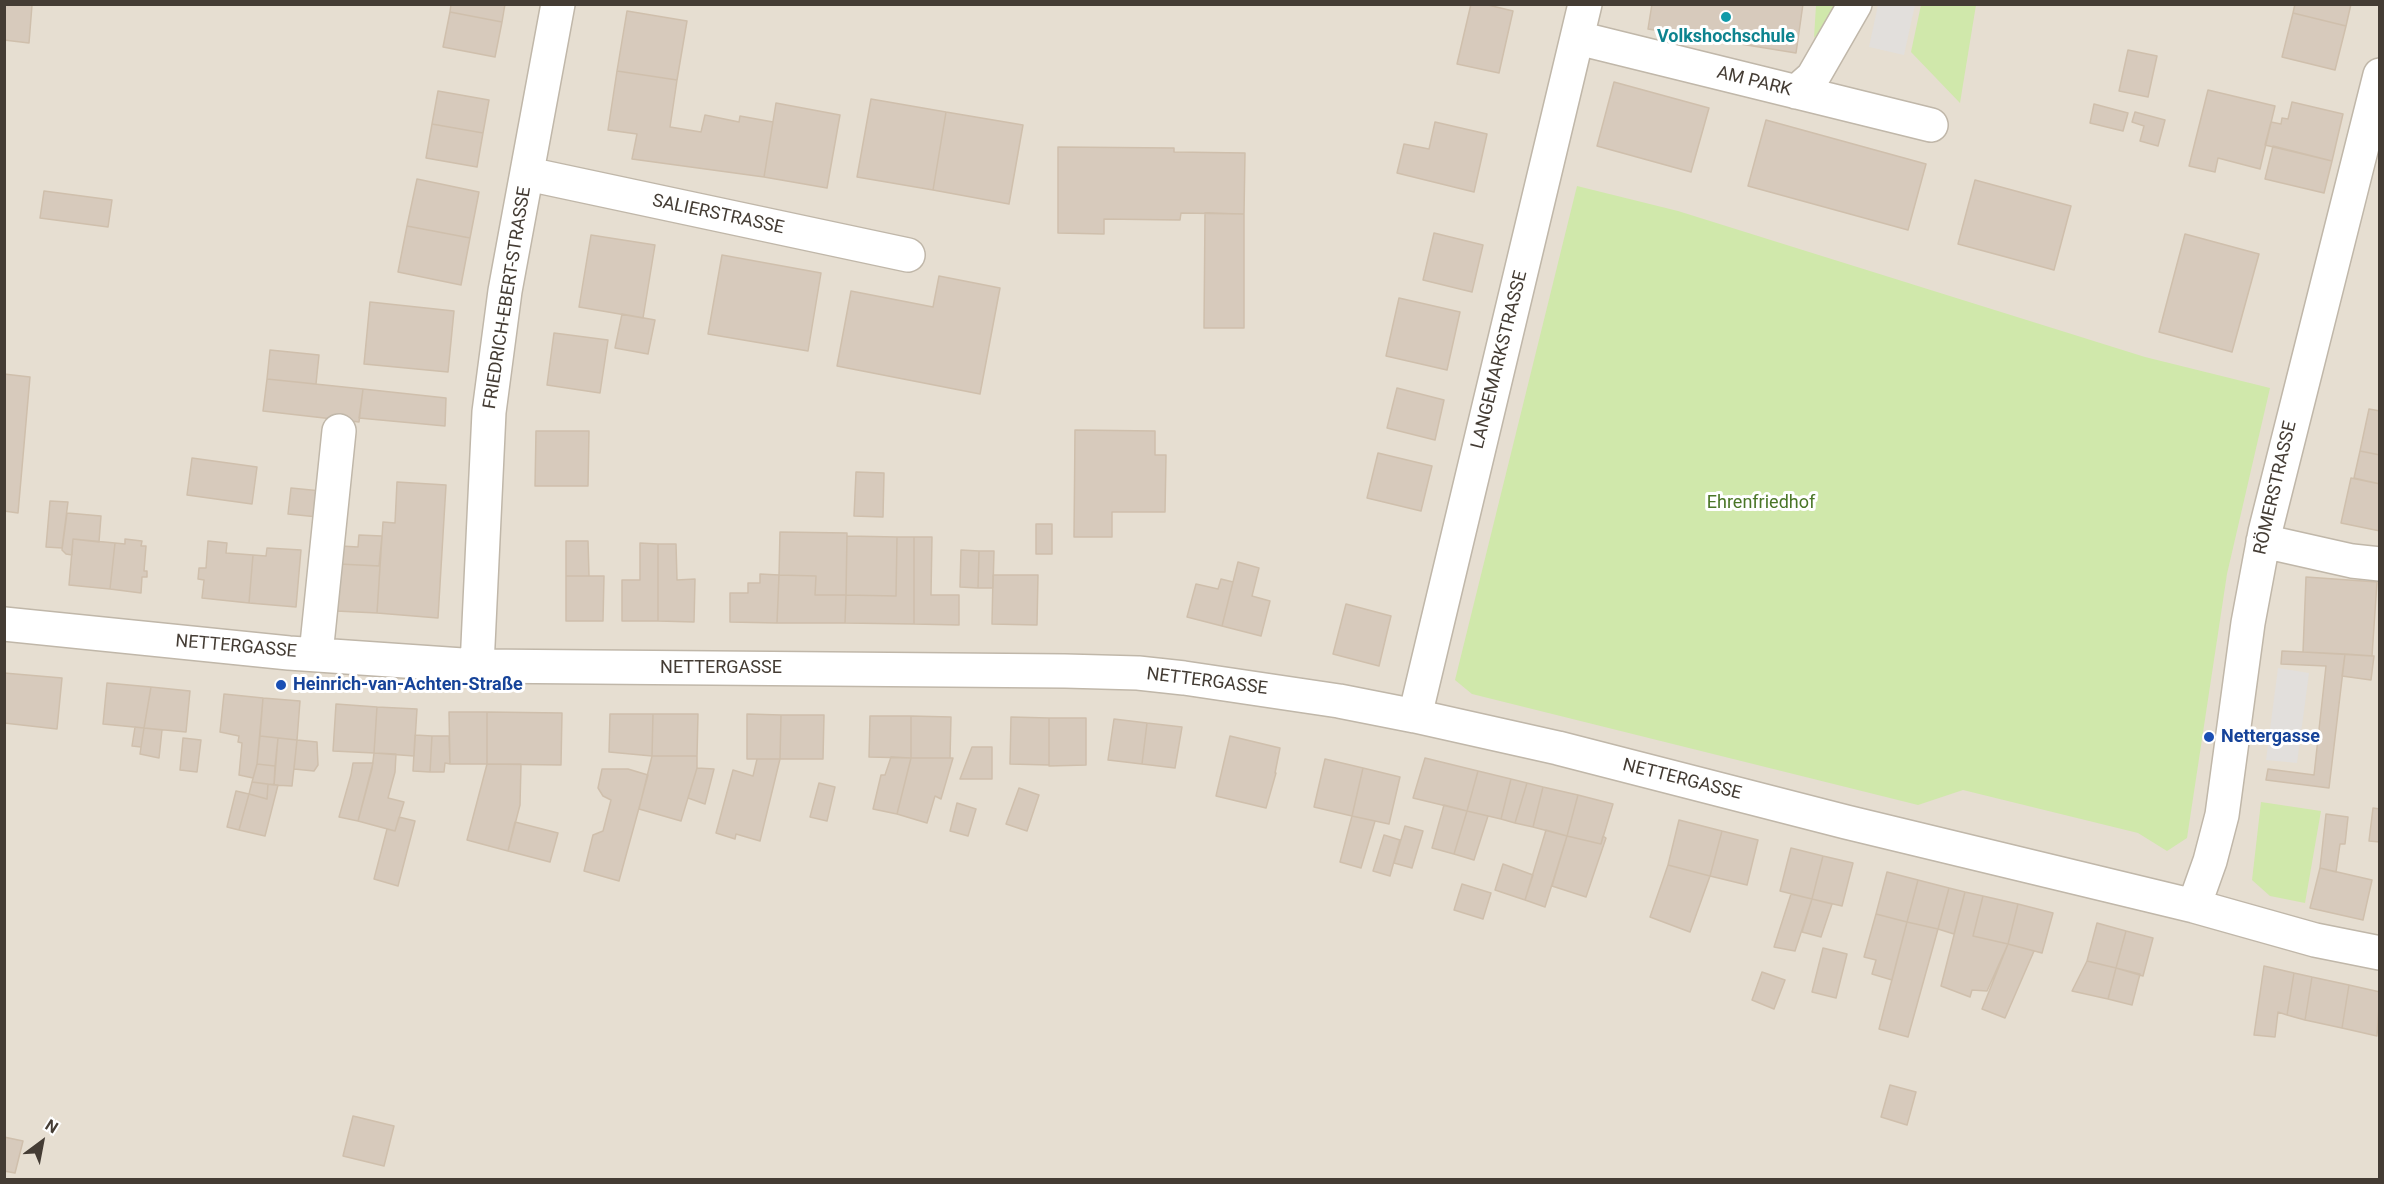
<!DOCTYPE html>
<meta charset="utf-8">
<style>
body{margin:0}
#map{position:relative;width:2384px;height:1184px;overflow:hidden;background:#f2ede3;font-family:Roboto,sans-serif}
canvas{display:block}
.frame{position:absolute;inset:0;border:6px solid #443c34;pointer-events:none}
.north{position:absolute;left:12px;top:1112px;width:60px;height:60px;-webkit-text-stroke:4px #fff;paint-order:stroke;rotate:32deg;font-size:16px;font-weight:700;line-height:24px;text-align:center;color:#443c34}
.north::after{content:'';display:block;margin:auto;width:21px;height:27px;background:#443c34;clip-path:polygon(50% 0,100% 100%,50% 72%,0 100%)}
</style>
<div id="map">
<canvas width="2384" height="1184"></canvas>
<div class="frame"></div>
<div class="north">N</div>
</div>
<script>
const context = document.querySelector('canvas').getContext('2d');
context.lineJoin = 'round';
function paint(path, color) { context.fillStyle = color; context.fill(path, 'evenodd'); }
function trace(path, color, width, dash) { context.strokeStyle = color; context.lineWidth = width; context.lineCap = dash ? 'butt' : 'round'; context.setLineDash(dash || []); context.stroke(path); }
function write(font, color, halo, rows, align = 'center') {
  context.font = font + ' Roboto,sans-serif'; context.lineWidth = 6; context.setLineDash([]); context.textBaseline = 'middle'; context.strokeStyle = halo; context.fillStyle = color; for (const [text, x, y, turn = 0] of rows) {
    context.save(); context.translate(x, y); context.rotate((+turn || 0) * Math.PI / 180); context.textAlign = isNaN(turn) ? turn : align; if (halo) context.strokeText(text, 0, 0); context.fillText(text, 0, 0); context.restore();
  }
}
paint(new Path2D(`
 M 5,5 L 2379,5 L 2379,1179 L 5,1179 Z`), '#e6ded1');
paint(new Path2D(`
 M 1816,5 L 1843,5 L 1814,38 Z
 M 1921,5 L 1976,5 L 1960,103 L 1911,52 Z
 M 1577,186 L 1678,211 L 2145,357 L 2270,388 L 2227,574 L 2187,838 L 2167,851 L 2138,833 L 1963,790 L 1918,805 L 1472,694 L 1455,680 Z
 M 2261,802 L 2321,811 L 2305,903 L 2270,896 L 2252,880 Z`), '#d0e8ab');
paint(new Path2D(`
 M 1878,5 L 1915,5 L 1904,55 L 1869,47 Z
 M 2278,668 L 2309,673 L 2297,763 L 2266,760 Z`), '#e2dfdc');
const building = new Path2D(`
 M 4,4 L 32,5 L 29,43 L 4,40 Z
 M 451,4 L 505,4 L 502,22 L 450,12 Z
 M 1471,4 L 1484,4 L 1513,11 L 1499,73 L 1457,64 Z
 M 1652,4 L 1803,4 L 1796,53 L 1648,29 Z
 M 2295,4 L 2351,4 L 2346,26 L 2293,13 Z
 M 627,11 L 687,21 L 677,80 L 617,71 Z
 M 450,12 L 502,22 L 495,57 L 443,47 Z
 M 2293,13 L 2346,26 L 2335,70 L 2282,57 Z
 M 2128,50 L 2157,56 L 2148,97 L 2119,91 Z
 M 617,71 L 677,80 L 670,127 L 701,132 L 705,115 L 739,122 L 740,116 L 773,122 L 764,177 L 632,159 L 637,134 L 608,130 Z
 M 1614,82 L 1709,108 L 1691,172 L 1597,146 Z
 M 2208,90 L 2275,106 L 2260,169 L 2218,158 L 2215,172 L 2189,166 Z
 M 438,91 L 489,100 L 483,133 L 432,124 Z
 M 871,99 L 946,112 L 933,190 L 857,177 Z
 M 2292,102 L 2343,114 L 2332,161 L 2265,145 L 2271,122 L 2281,124 L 2282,118 L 2288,119 Z
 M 776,103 L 840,115 L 827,188 L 764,177 Z
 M 2094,104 L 2128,113 L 2123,131 L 2090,123 Z
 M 946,112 L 1023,125 L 1009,204 L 933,190 Z
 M 2135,112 L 2165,120 L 2158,146 L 2140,141 L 2144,126 L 2132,122 Z
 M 1766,120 L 1926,164 L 1908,230 L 1748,186 Z
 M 1435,122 L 1487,134 L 1474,192 L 1397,173 L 1404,144 L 1429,149 Z
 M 432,124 L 483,133 L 477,167 L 426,158 Z
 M 2273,146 L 2332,161 L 2324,193 L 2265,179 Z
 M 1058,147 L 1174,148 L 1174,152 L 1245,153 L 1244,214 L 1181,213 L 1180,220 L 1104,219 L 1104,234 L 1058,233 Z
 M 417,179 L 479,192 L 470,238 L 407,226 Z
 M 1975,180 L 2071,206 L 2054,270 L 1958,244 Z
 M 44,191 L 112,200 L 108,227 L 40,218 Z
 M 1205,213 L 1244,214 L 1244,328 L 1204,328 Z
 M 407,226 L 470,238 L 461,285 L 398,272 Z
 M 1434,233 L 1483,245 L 1472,292 L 1423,280 Z
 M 2185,234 L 2259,254 L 2232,352 L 2159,332 Z
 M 591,235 L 655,245 L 643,318 L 579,307 Z
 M 722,255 L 821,273 L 808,351 L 708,334 Z
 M 939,276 L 1000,288 L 980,394 L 837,366 L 851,291 L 933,307 Z
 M 1399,298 L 1460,312 L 1447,370 L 1386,356 Z
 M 370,302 L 454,311 L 448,372 L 364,364 Z
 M 622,314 L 655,320 L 648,354 L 615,348 Z
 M 554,333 L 608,340 L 600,393 L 547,385 Z
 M 270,350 L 319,355 L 316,384 L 267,379 Z
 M 4,374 L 30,377 L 18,513 L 4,511 Z
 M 267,379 L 363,389 L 359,422 L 263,411 Z
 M 1397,388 L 1444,400 L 1435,440 L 1387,428 Z
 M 363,389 L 446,398 L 445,426 L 359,418 Z
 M 2369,409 L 2380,411 L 2380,455 L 2360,451 Z
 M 1075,430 L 1155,431 L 1155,455 L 1166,455 L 1165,512 L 1112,512 L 1112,537 L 1074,537 Z
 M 536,431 L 589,431 L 588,486 L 535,486 Z
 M 2360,451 L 2380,455 L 2380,484 L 2354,478 Z
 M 1378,453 L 1432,466 L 1421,511 L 1367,498 Z
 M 192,458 L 257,467 L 252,504 L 187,495 Z
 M 856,472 L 884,473 L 883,517 L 854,516 Z
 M 2351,478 L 2380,484 L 2380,531 L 2341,523 Z
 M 397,482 L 446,485 L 438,618 L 377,613 L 383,522 L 395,523 Z
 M 291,488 L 321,491 L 318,517 L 288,514 Z
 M 50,501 L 68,502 L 62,548 L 46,547 Z
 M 67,513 L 101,516 L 99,542 L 73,539 L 72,555 L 66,554 L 62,550 Z
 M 1036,524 L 1052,524 L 1052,554 L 1036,554 Z
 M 780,532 L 847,533 L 846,595 L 815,595 L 816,576 L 779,575 Z
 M 359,535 L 382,536 L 379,566 L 339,564 L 341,546 L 358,547 Z
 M 847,536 L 897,537 L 896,596 L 846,595 Z
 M 897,537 L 914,537 L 914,624 L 845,623 L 846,595 L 896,596 Z
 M 914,537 L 932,537 L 931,595 L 959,595 L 959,625 L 914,624 Z
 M 73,539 L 115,543 L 110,589 L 69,585 Z
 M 125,539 L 142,541 L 141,546 L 146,546 L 144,571 L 147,571 L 147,577 L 142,577 L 141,593 L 110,589 L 115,543 L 125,544 Z
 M 208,541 L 227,543 L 226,553 L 253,555 L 249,603 L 202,598 L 204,580 L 198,579 L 199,568 L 206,568 Z
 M 566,541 L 588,541 L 589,576 L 566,576 Z
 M 640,543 L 658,544 L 658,621 L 622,621 L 622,580 L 640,580 Z
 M 658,544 L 676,544 L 677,580 L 695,579 L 694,622 L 658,621 Z
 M 267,548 L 301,550 L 296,607 L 249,603 L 253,555 L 266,556 Z
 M 961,550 L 979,551 L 978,588 L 960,587 Z
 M 979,551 L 994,551 L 993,588 L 978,588 Z
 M 1238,562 L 1259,568 L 1252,596 L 1270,601 L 1261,636 L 1222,626 Z
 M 339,564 L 380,566 L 377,613 L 336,611 Z
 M 760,574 L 779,575 L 777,623 L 730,622 L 730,593 L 748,593 L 748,583 L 760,583 Z
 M 779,575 L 816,576 L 815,595 L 846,595 L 845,623 L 777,623 Z
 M 993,575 L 1038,575 L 1037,625 L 992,624 Z
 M 566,576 L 604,576 L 603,621 L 566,621 Z
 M 2306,577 L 2377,582 L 2372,656 L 2303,652 Z
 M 1221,579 L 1233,582 L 1222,626 L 1187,617 L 1196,584 L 1218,589 Z
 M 1346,604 L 1391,616 L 1379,666 L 1333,654 Z
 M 2282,651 L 2345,654 L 2329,788 L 2266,780 L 2268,769 L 2314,775 L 2326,666 L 2281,664 Z
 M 2345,654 L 2374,656 L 2371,680 L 2342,676 Z
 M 4,673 L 62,678 L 57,729 L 4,723 Z
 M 107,683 L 151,687 L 144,728 L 103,724 Z
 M 151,687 L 190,691 L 186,732 L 144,728 Z
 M 224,694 L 263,698 L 257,764 L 253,778 L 239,775 L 242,743 L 238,742 L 239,736 L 220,732 Z
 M 263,698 L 300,701 L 297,740 L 260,736 Z
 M 336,704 L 377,707 L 374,753 L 333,751 Z
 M 377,707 L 417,709 L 414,756 L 374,753 Z
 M 449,712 L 487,712 L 487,764 L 450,764 Z
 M 487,712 L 562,713 L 561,765 L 487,764 Z
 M 610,714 L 653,714 L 652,756 L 609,752 Z
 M 653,714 L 698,714 L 697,756 L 652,756 Z
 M 747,714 L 781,715 L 780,759 L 747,759 Z
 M 781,715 L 824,715 L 823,759 L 780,759 Z
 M 870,716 L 911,716 L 911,758 L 869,757 Z
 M 911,716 L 951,717 L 950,758 L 911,758 Z
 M 1011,717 L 1049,718 L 1049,765 L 1010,764 Z
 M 1049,718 L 1086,718 L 1086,765 L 1049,766 Z
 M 1114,719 L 1147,723 L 1142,764 L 1108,760 Z
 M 1147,723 L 1182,727 L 1175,768 L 1142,764 Z
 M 135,727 L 144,728 L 141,747 L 132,746 Z
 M 144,728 L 162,730 L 159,758 L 140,754 Z
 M 415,735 L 432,736 L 430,772 L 413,771 Z
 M 260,736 L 278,738 L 275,766 L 257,764 Z
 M 432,736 L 449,736 L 450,764 L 445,763 L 444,772 L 430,772 Z
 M 1230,736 L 1280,748 L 1275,773 L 1276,773 L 1266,808 L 1216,796 Z
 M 183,738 L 201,740 L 197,772 L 180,770 Z
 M 278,738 L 297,740 L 292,786 L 274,785 Z
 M 297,740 L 317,742 L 318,765 L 314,771 L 294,769 Z
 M 972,747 L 992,747 L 992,779 L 960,779 Z
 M 374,753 L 396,754 L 395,772 L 388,798 L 404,802 L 395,831 L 358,821 L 372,769 Z
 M 652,756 L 697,756 L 697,768 L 681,821 L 639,809 Z
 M 891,757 L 911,758 L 897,814 L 873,809 L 881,775 L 885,775 Z
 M 911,758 L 953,758 L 941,799 L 935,796 L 927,823 L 897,814 Z
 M 1425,758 L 1478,771 L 1467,811 L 1413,798 Z
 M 757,759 L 780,759 L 760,841 L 736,834 L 735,839 L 716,833 L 733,770 L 753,776 Z
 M 1325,759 L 1363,768 L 1352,816 L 1314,807 Z
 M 353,763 L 373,763 L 358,821 L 339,817 L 351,775 Z
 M 257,764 L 275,766 L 274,785 L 252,782 Z
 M 487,764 L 521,764 L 520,805 L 508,851 L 467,840 Z
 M 697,768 L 714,769 L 705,804 L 688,798 Z
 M 1363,768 L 1400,777 L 1389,824 L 1352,816 Z
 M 602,769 L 628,769 L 648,775 L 619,881 L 584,871 L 593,835 L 603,831 L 611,800 L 603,796 L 598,788 Z
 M 1478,771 L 1511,779 L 1501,819 L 1467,811 Z
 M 1511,779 L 1527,783 L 1515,823 L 1501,819 Z
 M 252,782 L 268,784 L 267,799 L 249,794 Z
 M 819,783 L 835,787 L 827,821 L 810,817 Z
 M 1527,783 L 1543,787 L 1533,827 L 1515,823 Z
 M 268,784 L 278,785 L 265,836 L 239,830 L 249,794 L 267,799 Z
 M 1543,787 L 1578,795 L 1567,836 L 1533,827 Z
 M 1019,788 L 1039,795 L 1027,831 L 1006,824 Z
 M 236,791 L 249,794 L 239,830 L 227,827 Z
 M 1578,795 L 1613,804 L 1601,844 L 1567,836 Z
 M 957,803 L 976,809 L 968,836 L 950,831 Z
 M 1444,805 L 1467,811 L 1454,854 L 1432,848 Z
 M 2373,808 L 2380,809 L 2380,842 L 2369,841 Z
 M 1467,811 L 1488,816 L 1474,860 L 1454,854 Z
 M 2326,814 L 2348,817 L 2345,844 L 2340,844 L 2336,872 L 2320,868 Z
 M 1352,816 L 1375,821 L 1361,868 L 1340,862 Z
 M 399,817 L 415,821 L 398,886 L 374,879 L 387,829 L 395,831 Z
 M 1679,820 L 1722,831 L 1710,876 L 1668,865 Z
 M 515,822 L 558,833 L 550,862 L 508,851 Z
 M 1405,826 L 1423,831 L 1412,868 L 1394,863 Z
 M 1546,830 L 1567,836 L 1545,907 L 1525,900 Z
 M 1722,831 L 1758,840 L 1747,885 L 1710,876 Z
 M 1384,835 L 1400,840 L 1390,876 L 1373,871 Z
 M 1567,836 L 1601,844 L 1603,836 L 1606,838 L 1586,897 L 1552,886 Z
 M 1791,848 L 1823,856 L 1812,899 L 1780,891 Z
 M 1823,856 L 1853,863 L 1842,906 L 1812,899 Z
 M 1503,864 L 1533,875 L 1525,900 L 1495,890 Z
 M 1668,865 L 1710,876 L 1690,932 L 1650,917 Z
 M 2320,868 L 2372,880 L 2363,920 L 2310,908 Z
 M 1887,872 L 1918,880 L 1907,922 L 1876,914 Z
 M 1918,880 L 1949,888 L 1938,929 L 1907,922 Z
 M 1462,884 L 1491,893 L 1483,919 L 1454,910 Z
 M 1949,888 L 1965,892 L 1954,934 L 1938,929 Z
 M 1965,892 L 1983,896 L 1973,936 L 2008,944 L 1987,991 L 1972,990 L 1970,997 L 1941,986 Z
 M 1791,894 L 1812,899 L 1795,951 L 1774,947 Z
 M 1983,896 L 2018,904 L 2008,944 L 1973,936 Z
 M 1812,899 L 1832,904 L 1821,937 L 1802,932 Z
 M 2018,904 L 2053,913 L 2042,953 L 2008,944 Z
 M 1876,914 L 1907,922 L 1892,980 L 1872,974 L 1876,960 L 1864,957 Z
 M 1907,922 L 1938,929 L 1908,1037 L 1879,1029 Z
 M 2097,923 L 2126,931 L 2116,968 L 2087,961 Z
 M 2126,931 L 2153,938 L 2143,976 L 2116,968 Z
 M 2008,944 L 2034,951 L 2005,1018 L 1982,1009 Z
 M 1823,948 L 1847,954 L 1836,998 L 1812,992 Z
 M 2087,961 L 2116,968 L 2108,999 L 2072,991 Z
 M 2264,966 L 2294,973 L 2287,1015 L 2278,1012 L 2275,1037 L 2254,1035 Z
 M 2116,968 L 2140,974 L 2132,1005 L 2108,999 Z
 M 1762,972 L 1785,980 L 1774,1009 L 1752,1000 Z
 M 2294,973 L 2312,977 L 2305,1020 L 2287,1015 Z
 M 2312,977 L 2349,985 L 2342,1028 L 2305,1020 Z
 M 2349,985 L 2380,992 L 2377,1036 L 2342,1028 Z
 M 1890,1085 L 1916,1092 L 1907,1125 L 1881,1117 Z
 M 353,1116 L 394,1126 L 384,1166 L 343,1156 Z
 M 4,1137 L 23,1141 L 15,1173 L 4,1171 Z`);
paint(building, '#d7cabc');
trace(building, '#cfbfac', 1.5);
const minor = new Path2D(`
 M 1578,38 L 1931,125
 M 1796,92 L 1813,77 L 1855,4
 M 528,174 L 908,255
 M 2263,541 L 2352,561 L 2380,564
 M 4,624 L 289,653 L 477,666 L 1065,671 L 1138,673 L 1184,678 L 1339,701 L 1415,716 L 1558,748 L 1846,822 L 2194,906 L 2315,940 L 2380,953
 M 316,654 L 339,431
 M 477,666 L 489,412 L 505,291 L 558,4
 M 1415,716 L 1585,4
 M 2194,906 L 2210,861 L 2222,815 L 2248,623 L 2265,532 L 2380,75`);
trace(minor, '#c0b7a9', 36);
trace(minor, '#fff', 33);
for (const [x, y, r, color] of [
 [1726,17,6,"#0f9aa8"],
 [281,685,6,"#1a4fb4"],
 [2209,737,6,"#1a4fb4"]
]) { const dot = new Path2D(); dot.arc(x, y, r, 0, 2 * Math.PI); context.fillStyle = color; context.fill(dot); trace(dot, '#fff', 2); }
write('bold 18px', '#0d838f', '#fff', [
 ["Volkshochschule",1726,37]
]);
write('18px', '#443c34', '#fff', [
 ["AM PARK",1754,82,14],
 ["SALIERSTRASSE",718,215,12],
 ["FRIEDRICH-EBERT-STRASSE",508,298,-81],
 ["LANGEMARKSTRASSE",1500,360,-76],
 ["RÖMERSTRASSE",2276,488,-77],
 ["NETTERGASSE",236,647,5],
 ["NETTERGASSE",721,668],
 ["NETTERGASSE",1207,682,7],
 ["NETTERGASSE",1682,780,14]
]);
write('18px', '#4a7627', '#fff', [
 ["Ehrenfriedhof",1761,503]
]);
write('bold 18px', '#164399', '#fff', [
 ["Heinrich-van-Achten-Straße",293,685],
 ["Nettergasse",2221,737]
], 'left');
</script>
